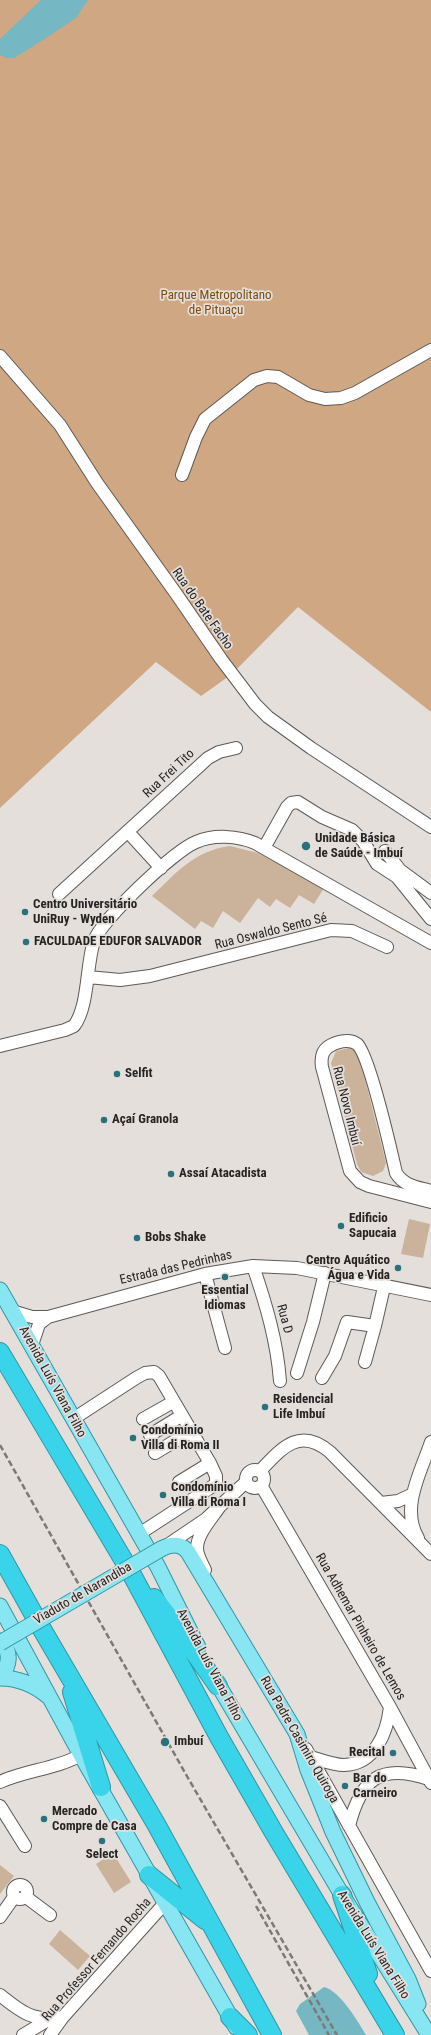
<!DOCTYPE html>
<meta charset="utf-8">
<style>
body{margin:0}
canvas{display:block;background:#e4dfdb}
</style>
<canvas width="431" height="2035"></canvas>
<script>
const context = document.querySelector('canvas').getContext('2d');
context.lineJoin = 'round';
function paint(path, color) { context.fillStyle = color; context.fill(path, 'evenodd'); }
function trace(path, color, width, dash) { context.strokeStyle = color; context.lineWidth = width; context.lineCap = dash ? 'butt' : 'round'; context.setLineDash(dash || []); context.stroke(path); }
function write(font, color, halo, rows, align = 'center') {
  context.font = font + ' "Roboto Condensed",sans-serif'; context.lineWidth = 3.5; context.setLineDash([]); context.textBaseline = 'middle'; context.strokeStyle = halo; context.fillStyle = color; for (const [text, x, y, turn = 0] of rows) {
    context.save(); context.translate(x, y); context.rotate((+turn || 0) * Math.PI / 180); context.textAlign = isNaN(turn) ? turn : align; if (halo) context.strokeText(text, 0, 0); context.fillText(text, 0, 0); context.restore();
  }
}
paint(new Path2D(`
 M 230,846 L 258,853 L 324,888 L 314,904 L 299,895 L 290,908 L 276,899 L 270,907 L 258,898 L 240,923 L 223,911 L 213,928 L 201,921 L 195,929 L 152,896 C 177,872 194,851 230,846 Z
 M 349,1048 L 354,1049 L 359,1055 L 386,1163 L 383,1171 L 373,1176 L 361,1172 L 357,1164 L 331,1063 L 336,1051 Z
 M 409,1219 L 430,1224 L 423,1258 L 401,1254 Z
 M 113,1853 L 131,1882 L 114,1893 L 96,1864 Z
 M 0,1865 L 14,1876 L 0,1894 Z
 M 60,1930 L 90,1956 L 78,1970 L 49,1944 Z`), '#cbb29b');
paint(new Path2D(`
 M 0,0 L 431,0 L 431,712 L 298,607 L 232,674 L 201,696 L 156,662 L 0,808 Z`), '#cfa782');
paint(new Path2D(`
 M 41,0 L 88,0 L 76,18 L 43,40 L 14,58 L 7,58 L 0,55 L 0,39 Z
 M 324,1987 C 340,1991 357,2020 366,2035 L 309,2035 L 296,2011 L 300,2004 Z`), '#75b7c2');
const minor = new Path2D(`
 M 0,356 L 60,425 L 97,483 L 177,595 L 221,659 L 255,704 L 268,717 L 311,748 L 431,827
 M 182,475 L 196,437 L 205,419 L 254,380 L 267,376 L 278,377 L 309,395 L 325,399 L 341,398 L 355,393 L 431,350
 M 128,832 L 161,868
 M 264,848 L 287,807 L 291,803 L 298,802 L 322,817 L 352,830 L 363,841 L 377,864 L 397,877 L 431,919
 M 385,851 L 400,870 L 431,893
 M 59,894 L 208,758 L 219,752 L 236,748
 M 88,977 L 120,980 L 150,976 L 331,930 L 352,931 L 387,947
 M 0,1046 L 65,1030 L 74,1026 C 89,1006 86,965 94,941 C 102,919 174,851 196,842 C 214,834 238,836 255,843 L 431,943
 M 431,1191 C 417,1187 404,1186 396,1173 C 391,1151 369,1054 357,1044 C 349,1038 335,1042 328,1047 C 321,1052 321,1060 322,1067 L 350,1171 L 360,1182 L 369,1186 L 431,1202
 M 253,1266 C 266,1304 277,1341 280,1381
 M 205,1274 L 225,1348
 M 12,1311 L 32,1317 L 48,1317 L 205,1274 L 253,1266 L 297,1268 L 431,1295
 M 32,1345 L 39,1324 L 48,1317
 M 365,1362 L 375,1326 L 384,1287
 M 297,1373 L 313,1322 L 325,1273
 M 322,1378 L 335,1356 L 347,1322 L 375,1326
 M 73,1419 L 136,1378 L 145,1373 L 154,1372 L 159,1376 L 210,1463 L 216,1476 L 216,1484 L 139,1534
 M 143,1419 L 173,1402
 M 150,1435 L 181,1416
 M 155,1453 L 190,1432
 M246 1479a9 9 0 1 1 18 0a9 9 0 1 1-18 0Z
 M 260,1471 C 281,1449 299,1426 330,1452 L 431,1554
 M 179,1482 L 210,1463
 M 262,1487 L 390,1707 L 431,1783
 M 381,1503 L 398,1501 L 413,1494
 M 418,1538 C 400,1508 421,1472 431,1442
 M 166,1546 L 206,1519 L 246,1482
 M 205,1570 C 202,1563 197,1556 197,1548 C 197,1534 212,1518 220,1506
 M 306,1749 L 431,1971
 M 311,1757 C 321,1760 333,1765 344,1765 C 375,1764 387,1733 390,1707
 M 0,1782 C 26,1770 56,1769 81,1755
 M 0,1806 L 25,1846
 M 349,1826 C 361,1778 381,1763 429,1779
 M13 1892a7 7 0 1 1 14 0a7 7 0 1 1-14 0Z
 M 26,1897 L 50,1915
 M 0,1917 L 14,1897
 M 0,1995 C 22,2013 34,2022 63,2017
 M 23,2035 L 48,2020
 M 50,2035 L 63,2017 L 165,1903`);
const major = new Path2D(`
 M 0,1290 L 158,1567 L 198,1647
 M 161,1549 C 170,1544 181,1543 188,1552 L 297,1734 L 308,1770 L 333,1832 L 367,1902 L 408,1979 L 418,2004
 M 0,1606 L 81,1755 L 236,2027
 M 0,1641 C 12,1651 10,1666 0,1677
 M 213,1676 L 342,1895 L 429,2035
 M 0,1678 C 18,1678 35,1685 49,1697`);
const highway = new Path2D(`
 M 0,1352 L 130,1571 L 219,1737 L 273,1831 L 395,2035
 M 0,1554 L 43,1631 L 156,1824 L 272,2035
 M 154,1598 L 175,1625 L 218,1686
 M 72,1692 L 101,1787
 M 149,1875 L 205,1920
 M 342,1895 L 368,1974
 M 230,2017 L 248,2035`);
trace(minor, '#5f5a56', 14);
trace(major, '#3296a4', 17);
trace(highway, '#3296a4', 20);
trace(minor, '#fff', 12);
trace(major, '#88e5f2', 15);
trace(highway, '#39d4e9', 18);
trace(new Path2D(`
 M 0,1445 L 188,1778 L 337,2035
 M 256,1906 L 329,2035`), '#7c7976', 2.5, [6, 3]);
const majorBridge = new Path2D(`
 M 0,1643 L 161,1549`);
trace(majorBridge, '#3296a4', 17, []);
trace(majorBridge, '#88e5f2', 15);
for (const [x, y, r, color] of [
 [306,846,5,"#29717c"],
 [25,912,4,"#29717c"],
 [26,942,4,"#29717c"],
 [117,1074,4,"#29717c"],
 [104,1120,4,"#29717c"],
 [171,1174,4,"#29717c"],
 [341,1226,4,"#29717c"],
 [137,1238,4,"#29717c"],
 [398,1268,4,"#29717c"],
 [225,1277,4,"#29717c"],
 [265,1407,4,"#29717c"],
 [133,1438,4,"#29717c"],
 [163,1495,4,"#29717c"],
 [165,1742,5,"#29717c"],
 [393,1753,4,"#29717c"],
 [345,1786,4,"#29717c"],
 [44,1819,4,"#29717c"],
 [102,1841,4,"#29717c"]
]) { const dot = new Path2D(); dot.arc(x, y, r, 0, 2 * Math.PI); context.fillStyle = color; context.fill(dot); trace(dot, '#e4dfdb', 1.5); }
write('13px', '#7c4909', '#e4dfdb', [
 ["Parque Metropolitano",216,296],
 ["de Pituaçu",216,311]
]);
write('13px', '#262423', '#e4dfdb', [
 ["Rua do Bate Facho",202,609,55],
 ["Rua Frei Tito",169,774,-43],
 ["Rua Oswaldo Sento Sé",271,932,-14],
 ["Rua Novo Imbuí",346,1106,76],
 ["Estrada das Pedrinhas",176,1268,-13],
 ["Rua D",284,1319,75],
 ["Avenida Luís Viana Filho",52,1382,61],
 ["Viaduto de Narandiba",83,1594,-30],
 ["Rua Adhemar Pinheiro de Lemos",360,1627,60],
 ["Avenida Luís Viana Filho",209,1665,62],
 ["Rua Padre Casimiro Quiroga",299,1740,60],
 ["Avenida Luís Viana Filho",373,1945,58],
 ["Rua Professor Fernando Rocha",97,1960,-49]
]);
write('bold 13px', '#262423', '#e4dfdb', [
 ["Unidade Básica",315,839],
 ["de Saúde - Imbuí",315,854],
 ["Centro Universitário",33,905],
 ["UniRuy - Wyden",33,920],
 ["FACULDADE EDUFOR SALVADOR",34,942],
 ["Selfit",125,1074],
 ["Açaí Granola",112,1120],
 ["Assaí Atacadista",179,1174],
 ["Edificio",349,1219],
 ["Sapucaia",349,1234],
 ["Bobs Shake",145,1238],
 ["Centro Aquático",390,1261,"right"],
 ["Água e Vida",390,1276,"right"],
 ["Essential",225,1291,"center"],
 ["Idiomas",225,1306,"center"],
 ["Residencial",273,1400],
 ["Life Imbuí",273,1415],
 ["Condomínio",141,1431],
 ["Villa di Roma II",141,1446],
 ["Condomínio",171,1488],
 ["Villa di Roma I",171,1503],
 ["Imbuí",174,1742],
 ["Recital",385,1753,"right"],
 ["Bar do",353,1779],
 ["Carneiro",353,1794],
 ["Mercado",52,1812],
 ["Compre de Casa",52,1827],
 ["Select",102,1855,"center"]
], 'left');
</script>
